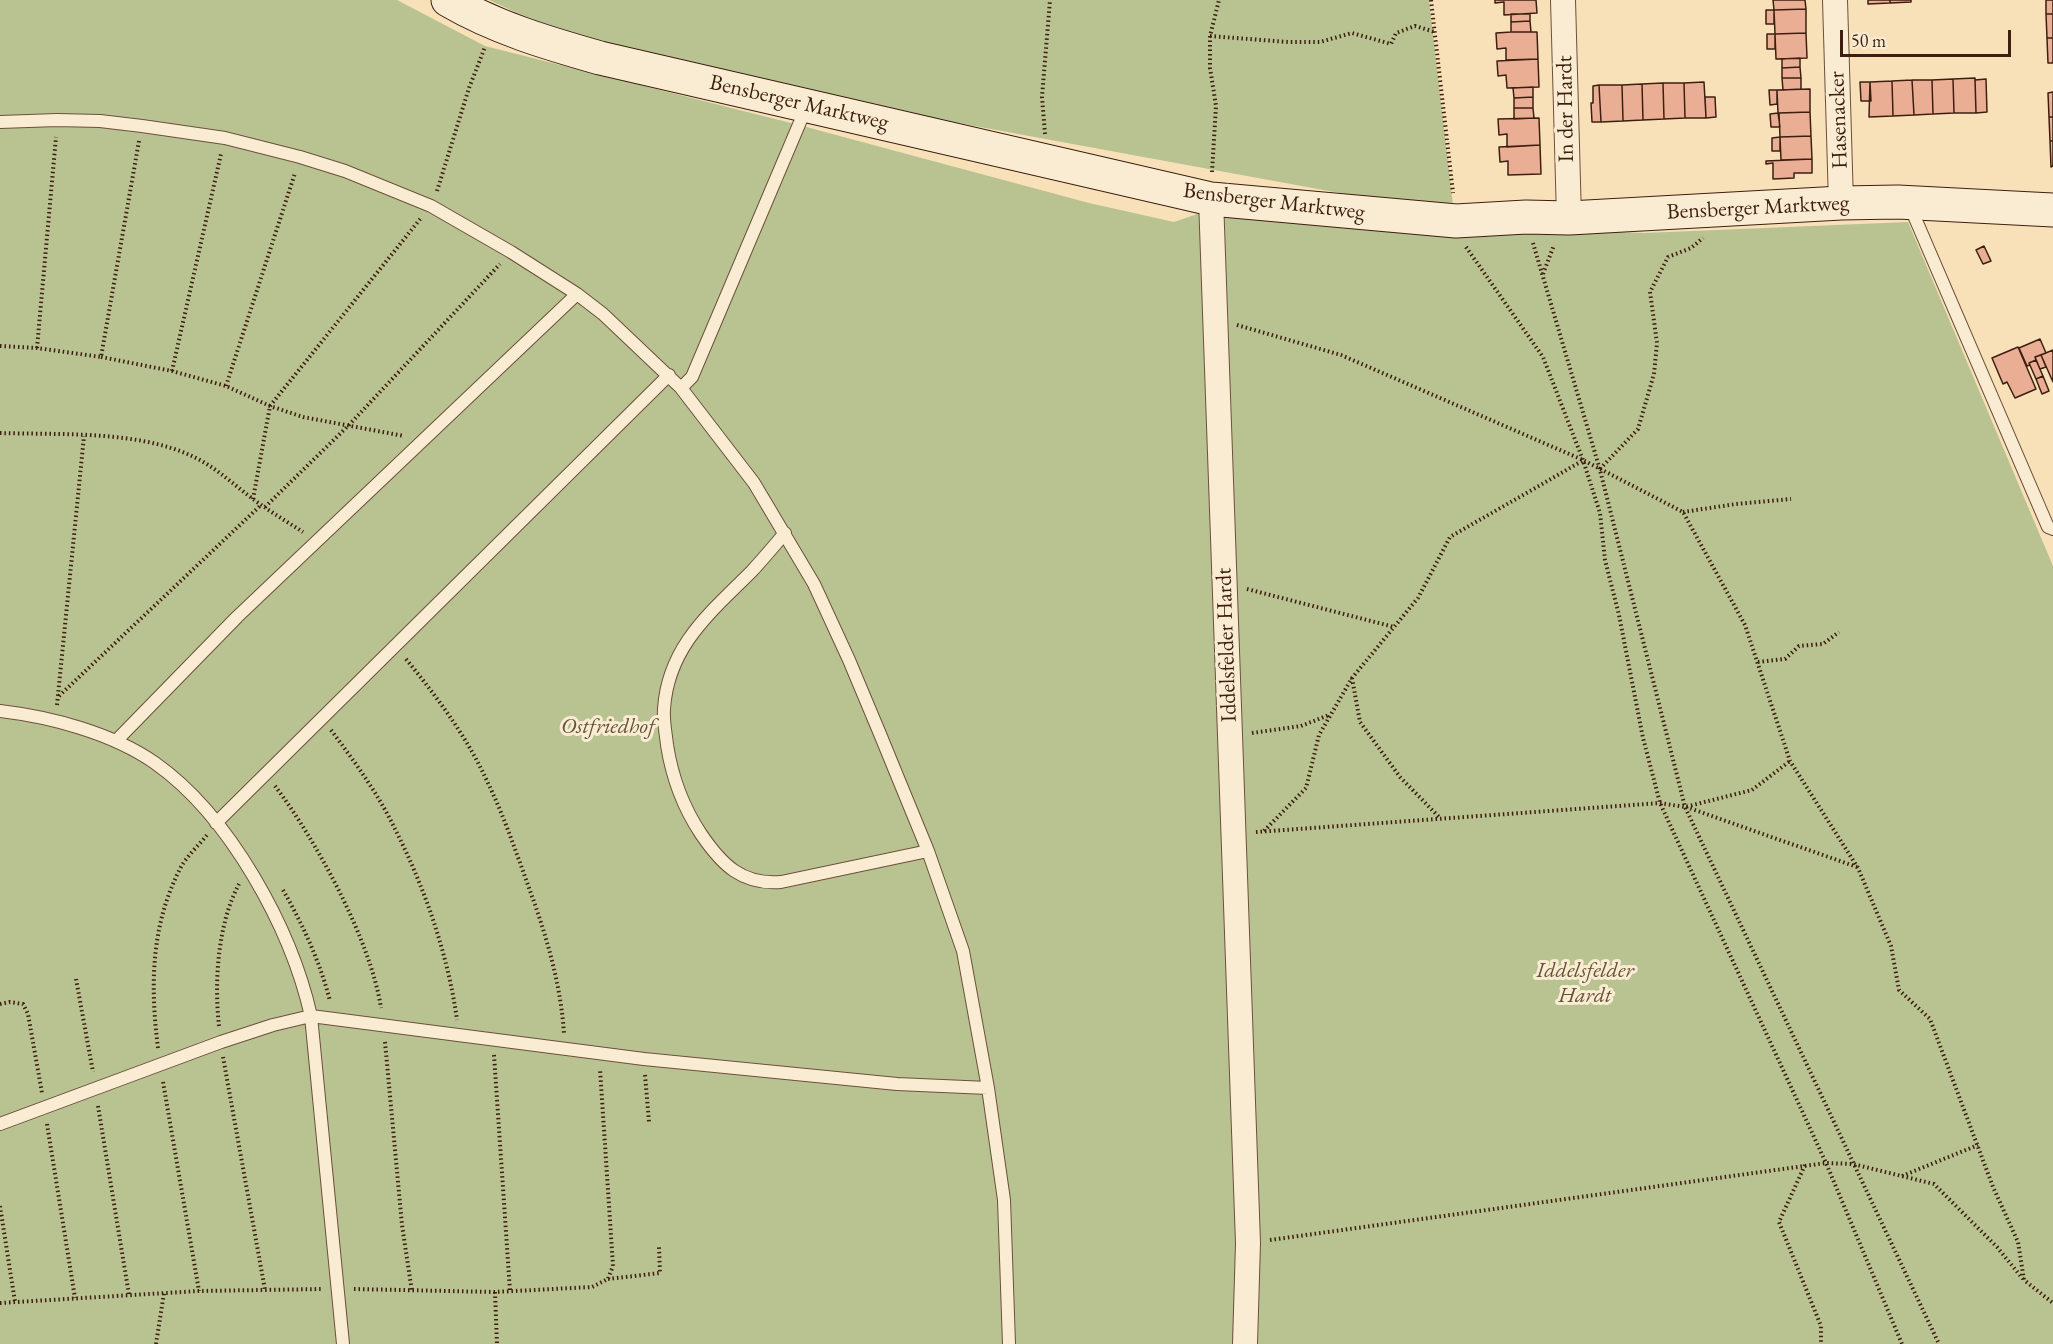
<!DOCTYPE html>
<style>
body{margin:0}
#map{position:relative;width:2053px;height:1344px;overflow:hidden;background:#f8e1b9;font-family:"EB Garamond",serif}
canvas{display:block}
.scale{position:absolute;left:1840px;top:30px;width:171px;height:27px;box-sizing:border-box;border:3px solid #3d1f10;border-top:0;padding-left:8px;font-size:18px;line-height:21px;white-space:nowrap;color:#3d1f10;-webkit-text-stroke:4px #faecd2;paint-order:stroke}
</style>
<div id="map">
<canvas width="2053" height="1344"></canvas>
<div class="scale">50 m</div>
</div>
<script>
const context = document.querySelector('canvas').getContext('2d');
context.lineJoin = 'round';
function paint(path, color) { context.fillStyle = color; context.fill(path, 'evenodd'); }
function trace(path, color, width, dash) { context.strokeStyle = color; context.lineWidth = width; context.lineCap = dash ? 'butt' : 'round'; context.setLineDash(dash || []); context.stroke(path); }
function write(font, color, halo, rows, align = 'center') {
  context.font = font + ' "EB Garamond",serif'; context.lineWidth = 6; context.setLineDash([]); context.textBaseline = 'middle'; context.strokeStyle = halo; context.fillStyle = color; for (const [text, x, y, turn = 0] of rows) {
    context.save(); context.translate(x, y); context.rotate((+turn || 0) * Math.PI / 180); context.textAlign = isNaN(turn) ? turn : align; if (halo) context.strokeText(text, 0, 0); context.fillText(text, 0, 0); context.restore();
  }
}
paint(new Path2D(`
 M 0,0 L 397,0 L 485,46 L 799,125 L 1089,203 L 1174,222 L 1218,207 L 1455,226 L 1644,233 L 1908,222 L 2053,566 L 2053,1344 L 0,1344 Z
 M 489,0 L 1429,0 L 1454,214 L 811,96 L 568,36 Z`), '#b9c392');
const building = new Path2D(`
 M 1495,0 L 1536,0 L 1537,13 L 1504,15 L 1504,2 L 1495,3 Z
 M 1773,0 L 1805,0 L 1806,9 L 1774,10 Z
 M 1868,0 L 1890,0 L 1890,3 L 1868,4 Z
 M 1890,0 L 1911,0 L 1911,2 L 1890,3 Z
 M 2046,0 L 2053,0 L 2053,14 L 2046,14 Z
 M 1806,9 L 1806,33 L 1775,34 L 1774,10 Z
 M 1766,10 L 1774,10 L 1774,24 L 1766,24 Z
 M 1511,14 L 1530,14 L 1530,21 L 1511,22 Z
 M 2046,14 L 2053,14 L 2053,38 L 2047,38 Z
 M 1530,21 L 1531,32 L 1511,32 L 1511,22 Z
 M 1511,32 L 1537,32 L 1538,59 L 1506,60 L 1506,48 L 1497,49 L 1496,33 Z
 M 1806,33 L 1807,58 L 1776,59 L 1775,34 Z
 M 1767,34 L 1775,34 L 1775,49 L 1767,49 Z
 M 2047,38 L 2053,38 L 2053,63 L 2048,63 Z
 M 1800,58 L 1800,67 L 1782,68 L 1782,59 Z
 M 1538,59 L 1539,87 L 1507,88 L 1506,75 L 1498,76 L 1497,61 Z
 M 1800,67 L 1801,78 L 1782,78 L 1782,68 Z
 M 1782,78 L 1801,78 L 1801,89 L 1783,90 Z
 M 1975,78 L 1976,113 L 1954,113 L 1953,79 Z
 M 1953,79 L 1954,113 L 1933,114 L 1932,80 Z
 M 1986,79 L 1987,112 L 1976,113 L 1975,80 Z
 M 1912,80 L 1932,80 L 1933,114 L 1914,115 Z
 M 1912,80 L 1914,115 L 1893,116 L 1892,81 Z
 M 1892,81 L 1893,116 L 1869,117 L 1870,82 Z
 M 1704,82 L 1706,118 L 1685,118 L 1684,83 Z
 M 1860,82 L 1870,82 L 1871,101 L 1861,101 Z
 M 1663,83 L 1664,119 L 1643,120 L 1642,84 Z
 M 1663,83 L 1684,83 L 1685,118 L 1664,119 Z
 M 1642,84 L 1643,120 L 1623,121 L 1622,85 Z
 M 1599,85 L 1622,85 L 1623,121 L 1601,122 Z
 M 1599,85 L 1601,122 L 1592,122 L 1591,103 L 1593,103 L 1593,86 Z
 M 1533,87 L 1533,97 L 1514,98 L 1513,88 Z
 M 1810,89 L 1810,112 L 1778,113 L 1777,90 Z
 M 1769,90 L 1777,90 L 1777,104 L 1770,105 Z
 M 2053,92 L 2053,117 L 2049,117 L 2048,93 Z
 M 1533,97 L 1533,108 L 1514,108 L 1514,98 Z
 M 1705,97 L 1715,97 L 1716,117 L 1706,118 Z
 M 1514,108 L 1533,108 L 1534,118 L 1514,119 Z
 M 1810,112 L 1811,136 L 1780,137 L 1779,113 Z
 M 1778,113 L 1780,127 L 1771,127 L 1770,114 Z
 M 2049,117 L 2053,117 L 2053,141 L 2050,141 Z
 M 1539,118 L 1540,145 L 1507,147 L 1507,134 L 1499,135 L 1498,119 Z
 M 1811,136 L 1812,159 L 1781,160 L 1780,137 Z
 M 1780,137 L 1780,151 L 1772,151 L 1772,138 Z
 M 2050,141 L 2053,141 L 2053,166 L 2051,167 Z
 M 1540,145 L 1541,174 L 1508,175 L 1508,161 L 1500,162 L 1499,147 Z
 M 1812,159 L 1812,173 L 1794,173 L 1794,178 L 1773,179 L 1773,163 L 1766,164 L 1766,161 Z
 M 1984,246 L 1991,261 L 1983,264 L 1976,250 Z
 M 2040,339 L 2046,353 L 2035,357 L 2036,360 L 2029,363 L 2030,365 L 2027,366 L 2019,348 Z
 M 2018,347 L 2036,389 L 2015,398 L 2007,382 L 2003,384 L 1992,358 Z
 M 2053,350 L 2053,382 L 2041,355 Z
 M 2041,355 L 2046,367 L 2040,369 L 2035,357 Z
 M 2036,360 L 2043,376 L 2036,379 L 2029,363 Z
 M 2043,376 L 2049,391 L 2042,394 L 2036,379 Z`);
paint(building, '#eaae94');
trace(building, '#3d1f10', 1.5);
const lane = new Path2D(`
 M 0,122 L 57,120 L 100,121 L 142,126 L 225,138 L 300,157 L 345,171 L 431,206 L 511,252 L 577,294 L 603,314 L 681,388 L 754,483 L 814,584 L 849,660 L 880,734 L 928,851 L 963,951 L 988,1088 L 1004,1200 L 1009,1344
 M 1909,204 L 2048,527 L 2053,529
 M 681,388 L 692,377 L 806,108
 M 785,533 C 774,546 763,559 752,571 C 711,612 668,646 664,709 C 663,721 666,734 667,745 C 672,777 683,807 701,834 C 722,865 742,885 781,882 L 928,851
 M 0,711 C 51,717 112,733 155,763 C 230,816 291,928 311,1016 L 343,1344
 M 116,741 L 237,617 L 577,294
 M 216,823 L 669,375
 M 0,1124 L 221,1042 L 273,1025 L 311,1016 L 644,1059 L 897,1084 L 988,1088`);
const street = new Path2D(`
 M 1563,0 L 1569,218
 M 1835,0 L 1841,203
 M 1211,199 L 1248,1243 L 1245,1344`);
const secondary = new Path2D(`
 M 448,0 C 496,28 547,43 600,58 L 1211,199 L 1456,221 L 1526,217 L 1569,218 L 1841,203 L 1898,202 L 2053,210`);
trace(lane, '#6c503a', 14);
trace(street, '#6c503a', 26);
trace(secondary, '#3d1f10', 35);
trace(new Path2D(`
 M 1431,0 L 1453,193
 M 1210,36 L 1288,42 L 1320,42 L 1352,33 L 1391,44 L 1396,33 L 1415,26 L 1435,32
 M 1045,134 L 1042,97 L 1050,0
 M 1212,172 L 1216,106 L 1210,68 L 1210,36 L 1219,0
 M 437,191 L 469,88 L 485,47
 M 1533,243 L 1600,470 L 1685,807 L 1939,1344
 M 1466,247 L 1543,357 L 1583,460 L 1600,513 L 1605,560 L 1619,615 L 1643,738 L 1660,803 L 1826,1163 L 1902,1344
 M 1543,274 L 1554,245
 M 1237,325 L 1341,355 L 1583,460 L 1683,512 L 1745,625 L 1790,761 L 1858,868 L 1891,946 L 1899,990 L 1930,1019 L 1993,1187 L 2018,1242 L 2024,1280 L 2053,1303
 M 0,346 L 37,348 L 101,357 L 139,141
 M 37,348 L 56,137
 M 101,357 L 172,371 L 226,386 L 270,406 L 303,417 L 404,436
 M 172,371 L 221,154
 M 226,386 L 295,173
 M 0,433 C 61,435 138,430 194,457 C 219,469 238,489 260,504 C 274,514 289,523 303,532
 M 1600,469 L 1638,429 L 1654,374 L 1657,343 L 1650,292 L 1668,257 L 1691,248 L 1703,238
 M 253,499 L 270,406 L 421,218
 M 265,507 L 349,425 L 500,264
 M 1683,512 L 1736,504 L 1791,499
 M 1247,589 L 1394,627
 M 406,659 C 437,697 467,737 487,781 C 504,816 516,852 529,888 C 546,934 561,985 564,1034
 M 1758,662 L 1785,659 L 1799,646 L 1823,644 L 1839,632
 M 1352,678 L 1360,722 L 1400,777 L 1440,818
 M 59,696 L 261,505
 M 57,705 L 84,436
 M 331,730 C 354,761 377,792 394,827 C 424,886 448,954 457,1020
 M 1252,733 L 1301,726 L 1329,715
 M 275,786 C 316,840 371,941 381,1008
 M 1686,807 L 1857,867
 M 1264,831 L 1306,788 L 1319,735 L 1352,678 L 1418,598 L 1450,537 L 1582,461
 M 1256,832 L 1660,803 L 1685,807 L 1752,790 L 1790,761
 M 283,890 C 303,925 320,962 330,1001
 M 76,979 L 93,1072
 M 0,1004 L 10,1002 L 23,1004 L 28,1014 L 42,1093
 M 219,1026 C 214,981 218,923 239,884
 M 385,1042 L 402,1225 L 412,1292
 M 158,1048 C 150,985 151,924 181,867 C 187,856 199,845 207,835
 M 494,1055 L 510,1291
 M 223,1057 L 265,1290
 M 645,1075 L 649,1122
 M 163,1082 L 199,1291
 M 98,1106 L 129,1295
 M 47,1124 L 75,1298
 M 1805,1165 L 1779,1222 L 1821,1326 L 1821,1344
 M 1902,1176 L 1978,1145
 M 0,1206 L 15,1302
 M 1270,1240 L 1826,1163 L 1853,1164 L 1934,1184 L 1997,1247 L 2023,1279
 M 608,1279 L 660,1273 L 659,1247
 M 354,1289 L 495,1292 L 592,1287 L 608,1279 L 613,1266 L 600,1069
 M 495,1292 L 497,1344
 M 0,1303 L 199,1291 L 323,1289
 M 156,1344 L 164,1293`), '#3d1f10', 4, [1.5, 3]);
trace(lane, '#faecd2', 12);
trace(street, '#faecd2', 24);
trace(secondary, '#faecd2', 33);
write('22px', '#3d1f10', '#faecd2', [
 ["Bensberger Marktweg",799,103,13],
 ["In der Hardt",1566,109,-91],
 ["Hasenacker",1839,120,-92],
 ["Bensberger Marktweg",1274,202,7],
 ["Bensberger Marktweg",1758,208,-3],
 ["Iddelsfelder Hardt",1227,645,-92]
]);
write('italic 22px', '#625037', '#faecd2', [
 ["Ostfriedhof",608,727],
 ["Iddelsfelder",1585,971],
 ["Hardt",1585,996]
]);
</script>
